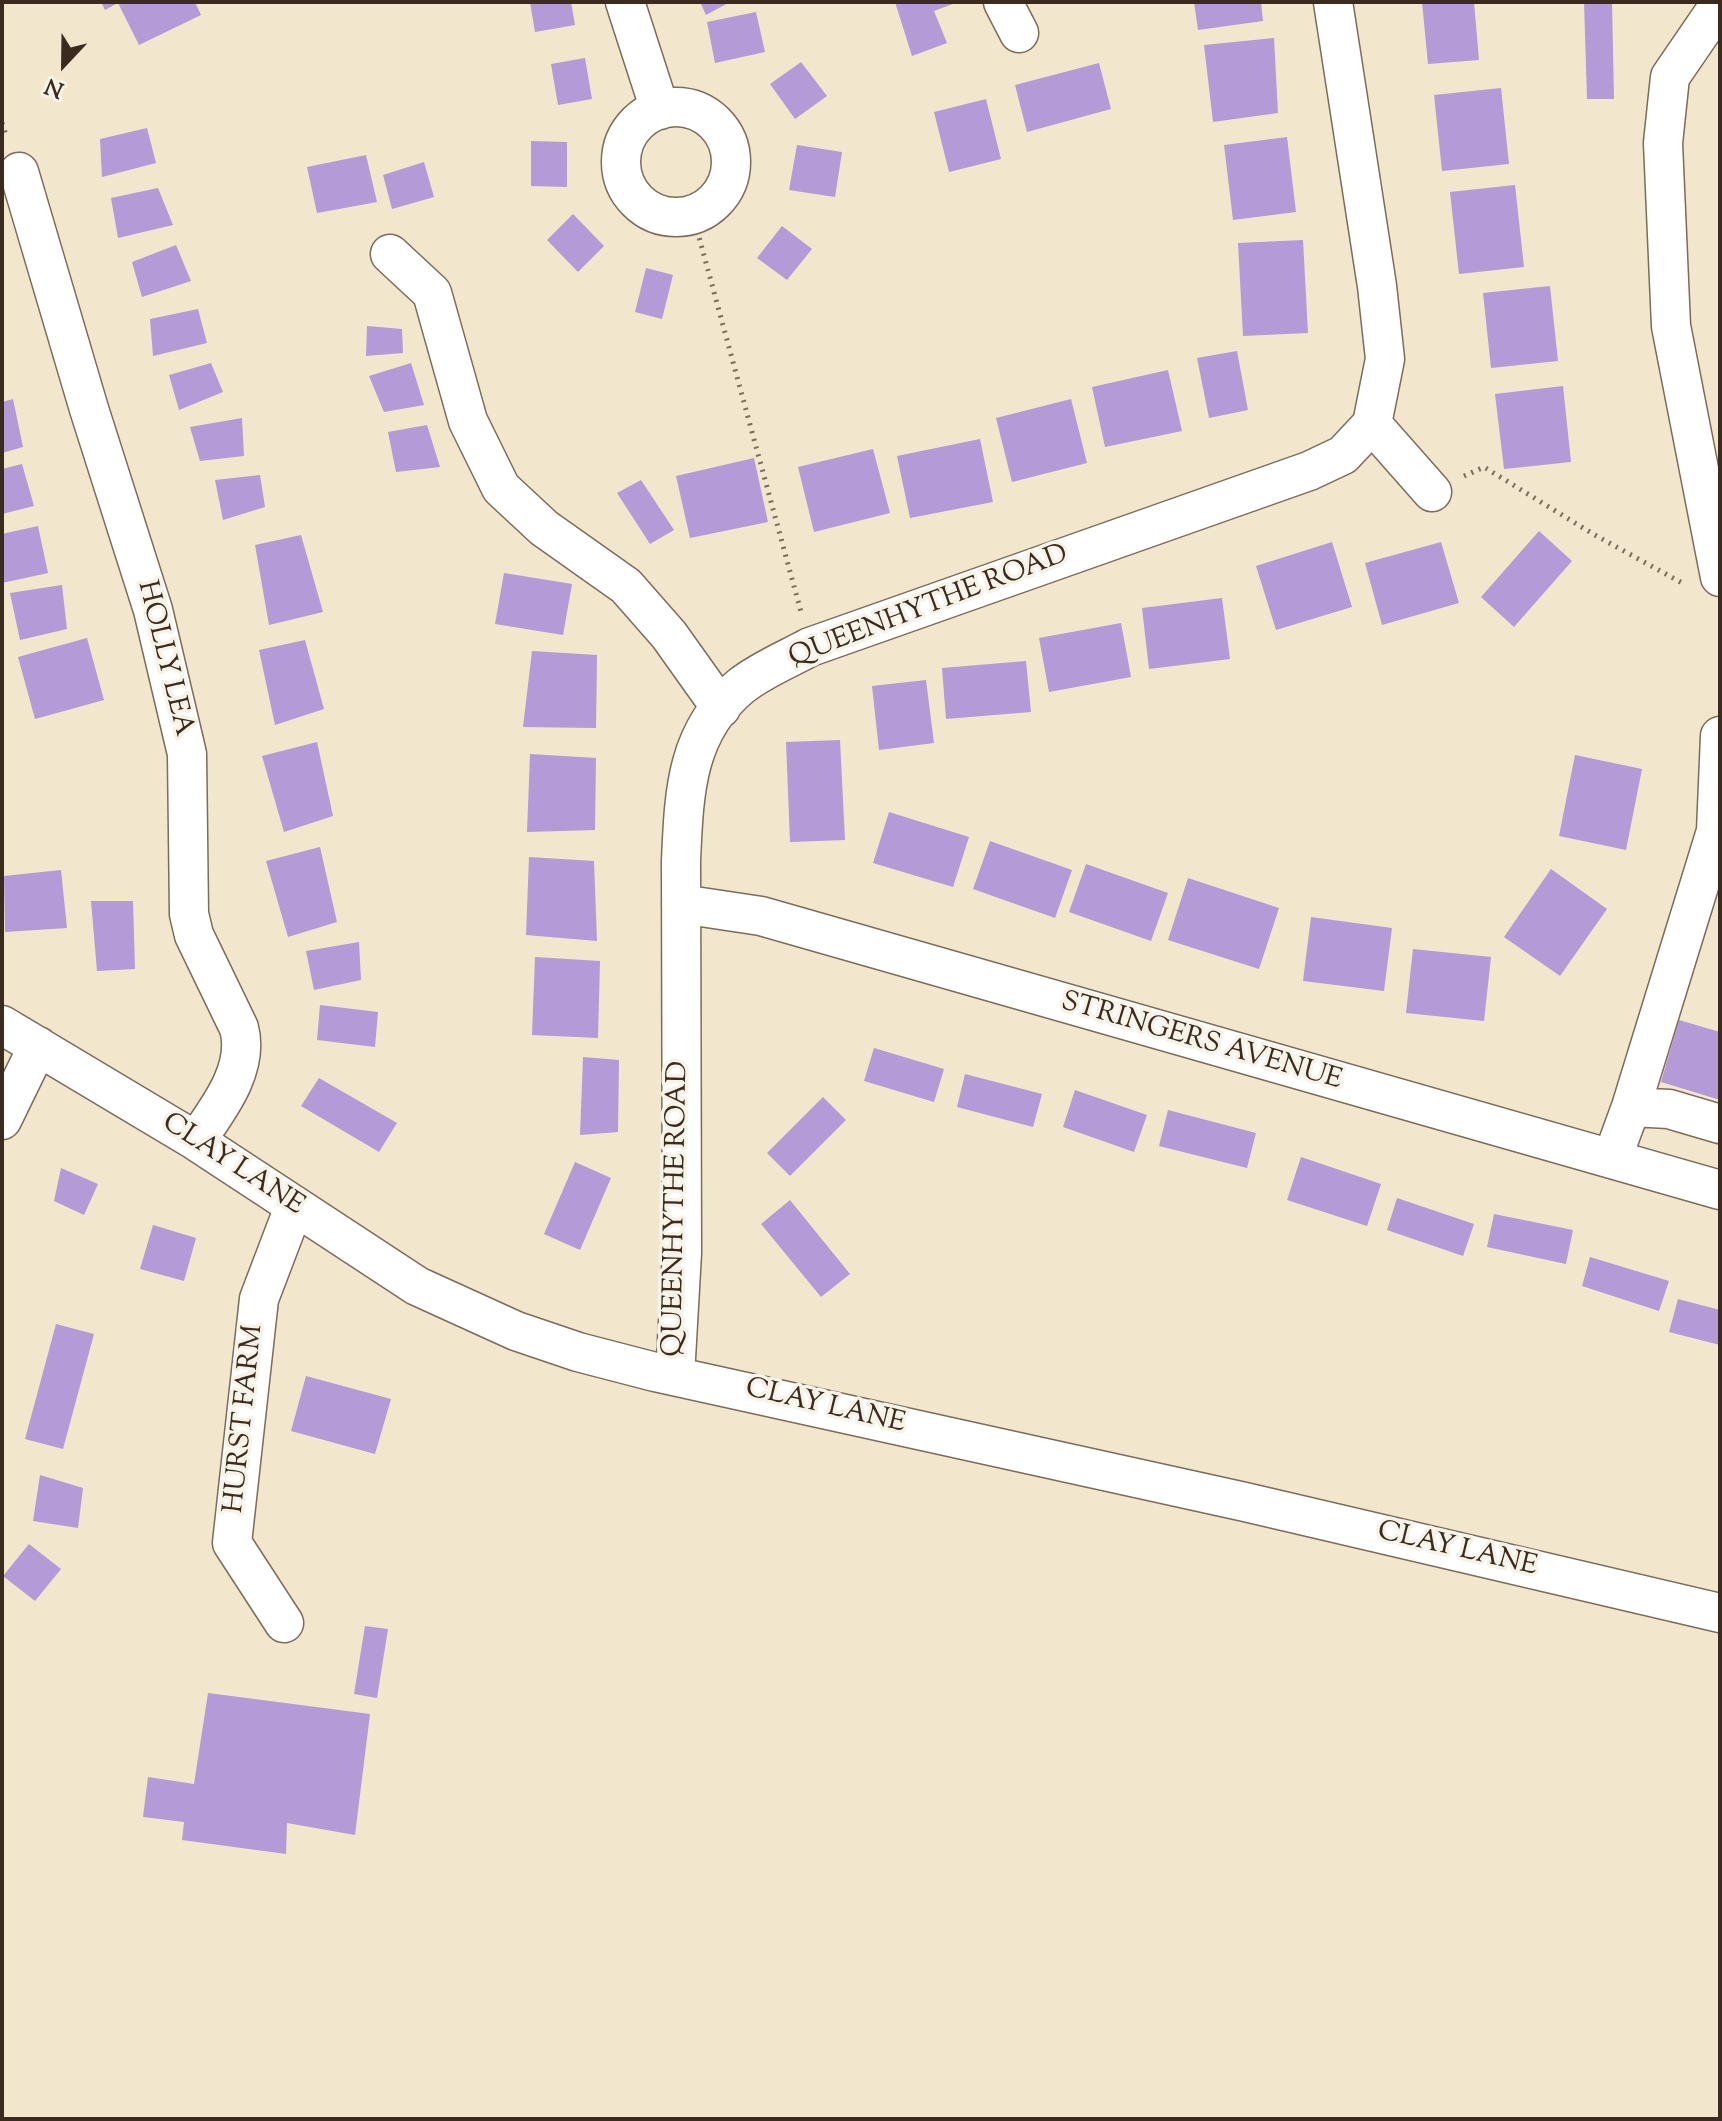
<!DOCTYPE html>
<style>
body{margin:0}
#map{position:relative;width:1722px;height:2121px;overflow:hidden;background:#f2e6cd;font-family:"Sorts Mill Goudy",serif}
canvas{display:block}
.frame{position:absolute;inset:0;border:4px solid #3b2a1e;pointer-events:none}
.north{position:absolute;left:24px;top:24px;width:80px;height:80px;-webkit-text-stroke:6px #f7f3e8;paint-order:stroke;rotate:202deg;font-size:22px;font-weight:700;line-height:32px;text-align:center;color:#3b2a1e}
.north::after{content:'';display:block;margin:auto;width:28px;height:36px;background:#3b2a1e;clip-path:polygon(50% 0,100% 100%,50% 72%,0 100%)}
</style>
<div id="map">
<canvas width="1722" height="2121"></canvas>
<div class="frame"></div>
<div class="north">N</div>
</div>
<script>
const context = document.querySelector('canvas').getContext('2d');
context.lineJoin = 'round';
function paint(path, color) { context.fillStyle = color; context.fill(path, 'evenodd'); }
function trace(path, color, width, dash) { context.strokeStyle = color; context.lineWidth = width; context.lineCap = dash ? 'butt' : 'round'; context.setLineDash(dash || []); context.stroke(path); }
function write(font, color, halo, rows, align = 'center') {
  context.font = font + ' "Sorts Mill Goudy",serif'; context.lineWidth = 7; context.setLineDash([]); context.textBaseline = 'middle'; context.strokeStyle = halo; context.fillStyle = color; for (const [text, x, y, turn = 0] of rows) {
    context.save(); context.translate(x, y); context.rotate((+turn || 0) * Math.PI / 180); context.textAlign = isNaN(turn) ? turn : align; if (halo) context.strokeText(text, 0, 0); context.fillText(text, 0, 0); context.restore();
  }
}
paint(new Path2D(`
 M 101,2 L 195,2 L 201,15 L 139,45 L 118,3 L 105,10 Z
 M 530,2 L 571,2 L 575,25 L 535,32 Z
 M 700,2 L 730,2 L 706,15 Z
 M 895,2 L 958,2 L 934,11 L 947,43 L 912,56 Z
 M 1194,2 L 1261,2 L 1263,21 L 1198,30 Z
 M 1422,2 L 1474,2 L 1479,60 L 1428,64 Z
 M 1584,2 L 1612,2 L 1614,99 L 1587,99 Z
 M 756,12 L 765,52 L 715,63 L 707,22 Z
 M 1274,38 L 1278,113 L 1213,122 L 1204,45 Z
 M 585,58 L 592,99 L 558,105 L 551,64 Z
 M 801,62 L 827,96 L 795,119 L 770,84 Z
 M 1099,63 L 1111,109 L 1027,132 L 1015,85 Z
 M 1501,88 L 1509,164 L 1442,171 L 1434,95 Z
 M 986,99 L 1001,159 L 949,172 L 934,112 Z
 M 147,128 L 156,163 L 102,177 L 100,139 Z
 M 1287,137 L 1296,212 L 1233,220 L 1224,145 Z
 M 531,141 L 567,142 L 567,187 L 531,186 Z
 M 797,145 L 842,152 L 835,197 L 789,190 Z
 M 366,155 L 377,202 L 317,213 L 307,167 Z
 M 424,162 L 434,197 L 392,209 L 383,175 Z
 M 1515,185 L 1524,267 L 1459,274 L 1450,192 Z
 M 158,188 L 173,225 L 118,238 L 111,198 Z
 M 573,214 L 604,246 L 578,272 L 547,240 Z
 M 782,226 L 812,249 L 787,280 L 757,258 Z
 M 1303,240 L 1308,333 L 1243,336 L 1238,243 Z
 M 176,245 L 191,281 L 142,297 L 132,262 Z
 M 646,268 L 673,275 L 662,319 L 635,312 Z
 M 1550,286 L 1558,361 L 1491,368 L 1483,293 Z
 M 198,309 L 207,343 L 153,356 L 150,319 Z
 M 367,326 L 402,329 L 403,353 L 366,356 Z
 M 1237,351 L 1248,410 L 1209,418 L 1197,358 Z
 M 211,363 L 223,392 L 179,410 L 169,375 Z
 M 411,363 L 424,405 L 384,412 L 369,376 Z
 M 1168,370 L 1182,431 L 1105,447 L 1092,387 Z
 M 1563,386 L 1571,462 L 1504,469 L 1495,394 Z
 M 13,399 L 23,447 L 2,453 L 2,402 Z
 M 1071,399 L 1087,463 L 1012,482 L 996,418 Z
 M 242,418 L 244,456 L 200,461 L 190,427 Z
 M 427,425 L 440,467 L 396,472 L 388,432 Z
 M 980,439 L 993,502 L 910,518 L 897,456 Z
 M 873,449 L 890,513 L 814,532 L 798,467 Z
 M 754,458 L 768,522 L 690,538 L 676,476 Z
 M 22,464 L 34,506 L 2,514 L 2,469 Z
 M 260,475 L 265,507 L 223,520 L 215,480 Z
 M 641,480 L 674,530 L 650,544 L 617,493 Z
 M 38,526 L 48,573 L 2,583 L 2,534 Z
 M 1539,531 L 1572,561 L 1514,627 L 1481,597 Z
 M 301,535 L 323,612 L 269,625 L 255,545 Z
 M 1332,542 L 1352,607 L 1276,630 L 1256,566 Z
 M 1441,542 L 1459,603 L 1382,625 L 1365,563 Z
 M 504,573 L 572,584 L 563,635 L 495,624 Z
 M 62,585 L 67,629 L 20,640 L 10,593 Z
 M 1222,598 L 1230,659 L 1149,669 L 1142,608 Z
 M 1121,623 L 1131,677 L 1049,692 L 1039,638 Z
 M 87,638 L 104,700 L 35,719 L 18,657 Z
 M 305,640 L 324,709 L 275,725 L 259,650 Z
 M 532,651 L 597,655 L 596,728 L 523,727 Z
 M 1026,661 L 1031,712 L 946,719 L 942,668 Z
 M 926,680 L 934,743 L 879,750 L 872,686 Z
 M 840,740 L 845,840 L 790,842 L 786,742 Z
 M 317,742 L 333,816 L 284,832 L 262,756 Z
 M 530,754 L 596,758 L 595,830 L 527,832 Z
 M 1575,755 L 1642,769 L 1626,850 L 1559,836 Z
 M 889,812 L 969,837 L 953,887 L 873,863 Z
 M 990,841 L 1072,870 L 1055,918 L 973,889 Z
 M 320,847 L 337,922 L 288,937 L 266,861 Z
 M 529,857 L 594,861 L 597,941 L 526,935 Z
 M 1086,864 L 1168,893 L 1151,941 L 1069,912 Z
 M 1551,869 L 1607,909 L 1560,976 L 1504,937 Z
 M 61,870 L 67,928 L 5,932 L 4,876 Z
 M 1188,878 L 1279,908 L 1259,969 L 1168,940 Z
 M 91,901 L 133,901 L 135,969 L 97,971 Z
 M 1311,917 L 1392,928 L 1384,991 L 1303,981 Z
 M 359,942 L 361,980 L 314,990 L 306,951 Z
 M 1413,949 L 1491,957 L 1484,1021 L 1406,1013 Z
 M 535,957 L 600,961 L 598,1038 L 532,1035 Z
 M 320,1005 L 378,1012 L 375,1047 L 317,1040 Z
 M 1679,1020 L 1720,1032 L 1720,1100 L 1661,1082 Z
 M 874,1048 L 944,1069 L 934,1102 L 864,1081 Z
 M 583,1057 L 619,1060 L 618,1132 L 580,1135 Z
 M 965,1074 L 1042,1094 L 1033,1127 L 957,1107 Z
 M 319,1078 L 397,1123 L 379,1152 L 301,1106 Z
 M 1075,1090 L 1147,1115 L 1134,1152 L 1063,1127 Z
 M 823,1097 L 846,1120 L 790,1176 L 767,1153 Z
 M 1168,1110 L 1256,1133 L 1247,1168 L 1159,1146 Z
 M 1301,1157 L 1381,1184 L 1367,1226 L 1287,1200 Z
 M 575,1162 L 611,1178 L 580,1250 L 544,1234 Z
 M 61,1168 L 98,1184 L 84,1215 L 54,1201 Z
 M 1397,1198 L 1474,1224 L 1463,1256 L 1387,1230 Z
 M 790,1200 L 850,1274 L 821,1297 L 761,1224 Z
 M 1494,1214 L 1573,1230 L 1566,1264 L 1487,1247 Z
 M 153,1225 L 196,1238 L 184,1281 L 140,1269 Z
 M 1590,1257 L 1669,1281 L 1659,1311 L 1582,1286 Z
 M 1678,1299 L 1720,1310 L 1720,1345 L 1669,1332 Z
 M 56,1324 L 94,1334 L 63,1449 L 25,1439 Z
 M 306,1376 L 391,1399 L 375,1454 L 291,1431 Z
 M 40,1475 L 83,1488 L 78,1528 L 33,1521 Z
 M 29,1544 L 61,1569 L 35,1601 L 3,1576 Z
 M 365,1626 L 388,1629 L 377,1698 L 354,1694 Z
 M 208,1693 L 370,1714 L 355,1835 L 287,1823 L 286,1854 L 182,1840 L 184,1822 L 143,1817 L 148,1777 L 194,1784 Z`), '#b49ad6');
const minor = new Path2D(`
 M 625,2 L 660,110
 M 1003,2 L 1019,33
 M 1720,4 L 1670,77 L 1663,143 L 1671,326 L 1720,577
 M621 162a55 55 0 1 1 110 0a55 55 0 1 1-110 0Z
 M 19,172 L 89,409 L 153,610 L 187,754 L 189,914 L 194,935 L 239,1028 C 250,1069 218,1109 196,1141
 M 390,254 L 432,293 L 468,421 L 501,488 L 544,528 L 626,586 L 669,635 L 721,708
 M 1372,424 L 1432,492
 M 681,904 L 761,916 L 1720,1190
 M 2,1025 L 196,1141 L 417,1286 L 516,1331 L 578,1352 L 655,1372 L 1245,1502 L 1720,1613
 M 1631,1107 L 1669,1109 L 1720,1124
 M 2,1120 L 38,1046
 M 1612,1159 L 1631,1107 L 1716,831 L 1720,736
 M 675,1376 L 682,1253 L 681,861 C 684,795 685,732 741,686 C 761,670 788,659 810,647 L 1309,471 L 1343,455 L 1372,424 L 1385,359 L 1377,286 L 1333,2
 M 284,1623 L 232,1543 L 259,1299 L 294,1207`);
trace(minor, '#7b6c5b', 41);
trace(new Path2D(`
 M 2,123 L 7,138
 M 693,215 L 801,612
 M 1464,476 L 1484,467 L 1593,534 L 1684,584`), '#7b6c5b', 5, [2, 6]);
trace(minor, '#fff', 38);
write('28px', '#3b2a1e', '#f7f3e8', [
 ["QUEENHYTHE ROAD",929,608,-21],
 ["HOLLY LEA",163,659,76],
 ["STRINGERS AVENUE",1201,1043,16],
 ["CLAY LANE",232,1166,33],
 ["QUEENHYTHE ROAD",678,1209,-89],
 ["CLAY LANE",825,1408,13],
 ["HURST FARM",246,1419,-84],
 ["CLAY LANE",1457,1551,13]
]);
</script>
